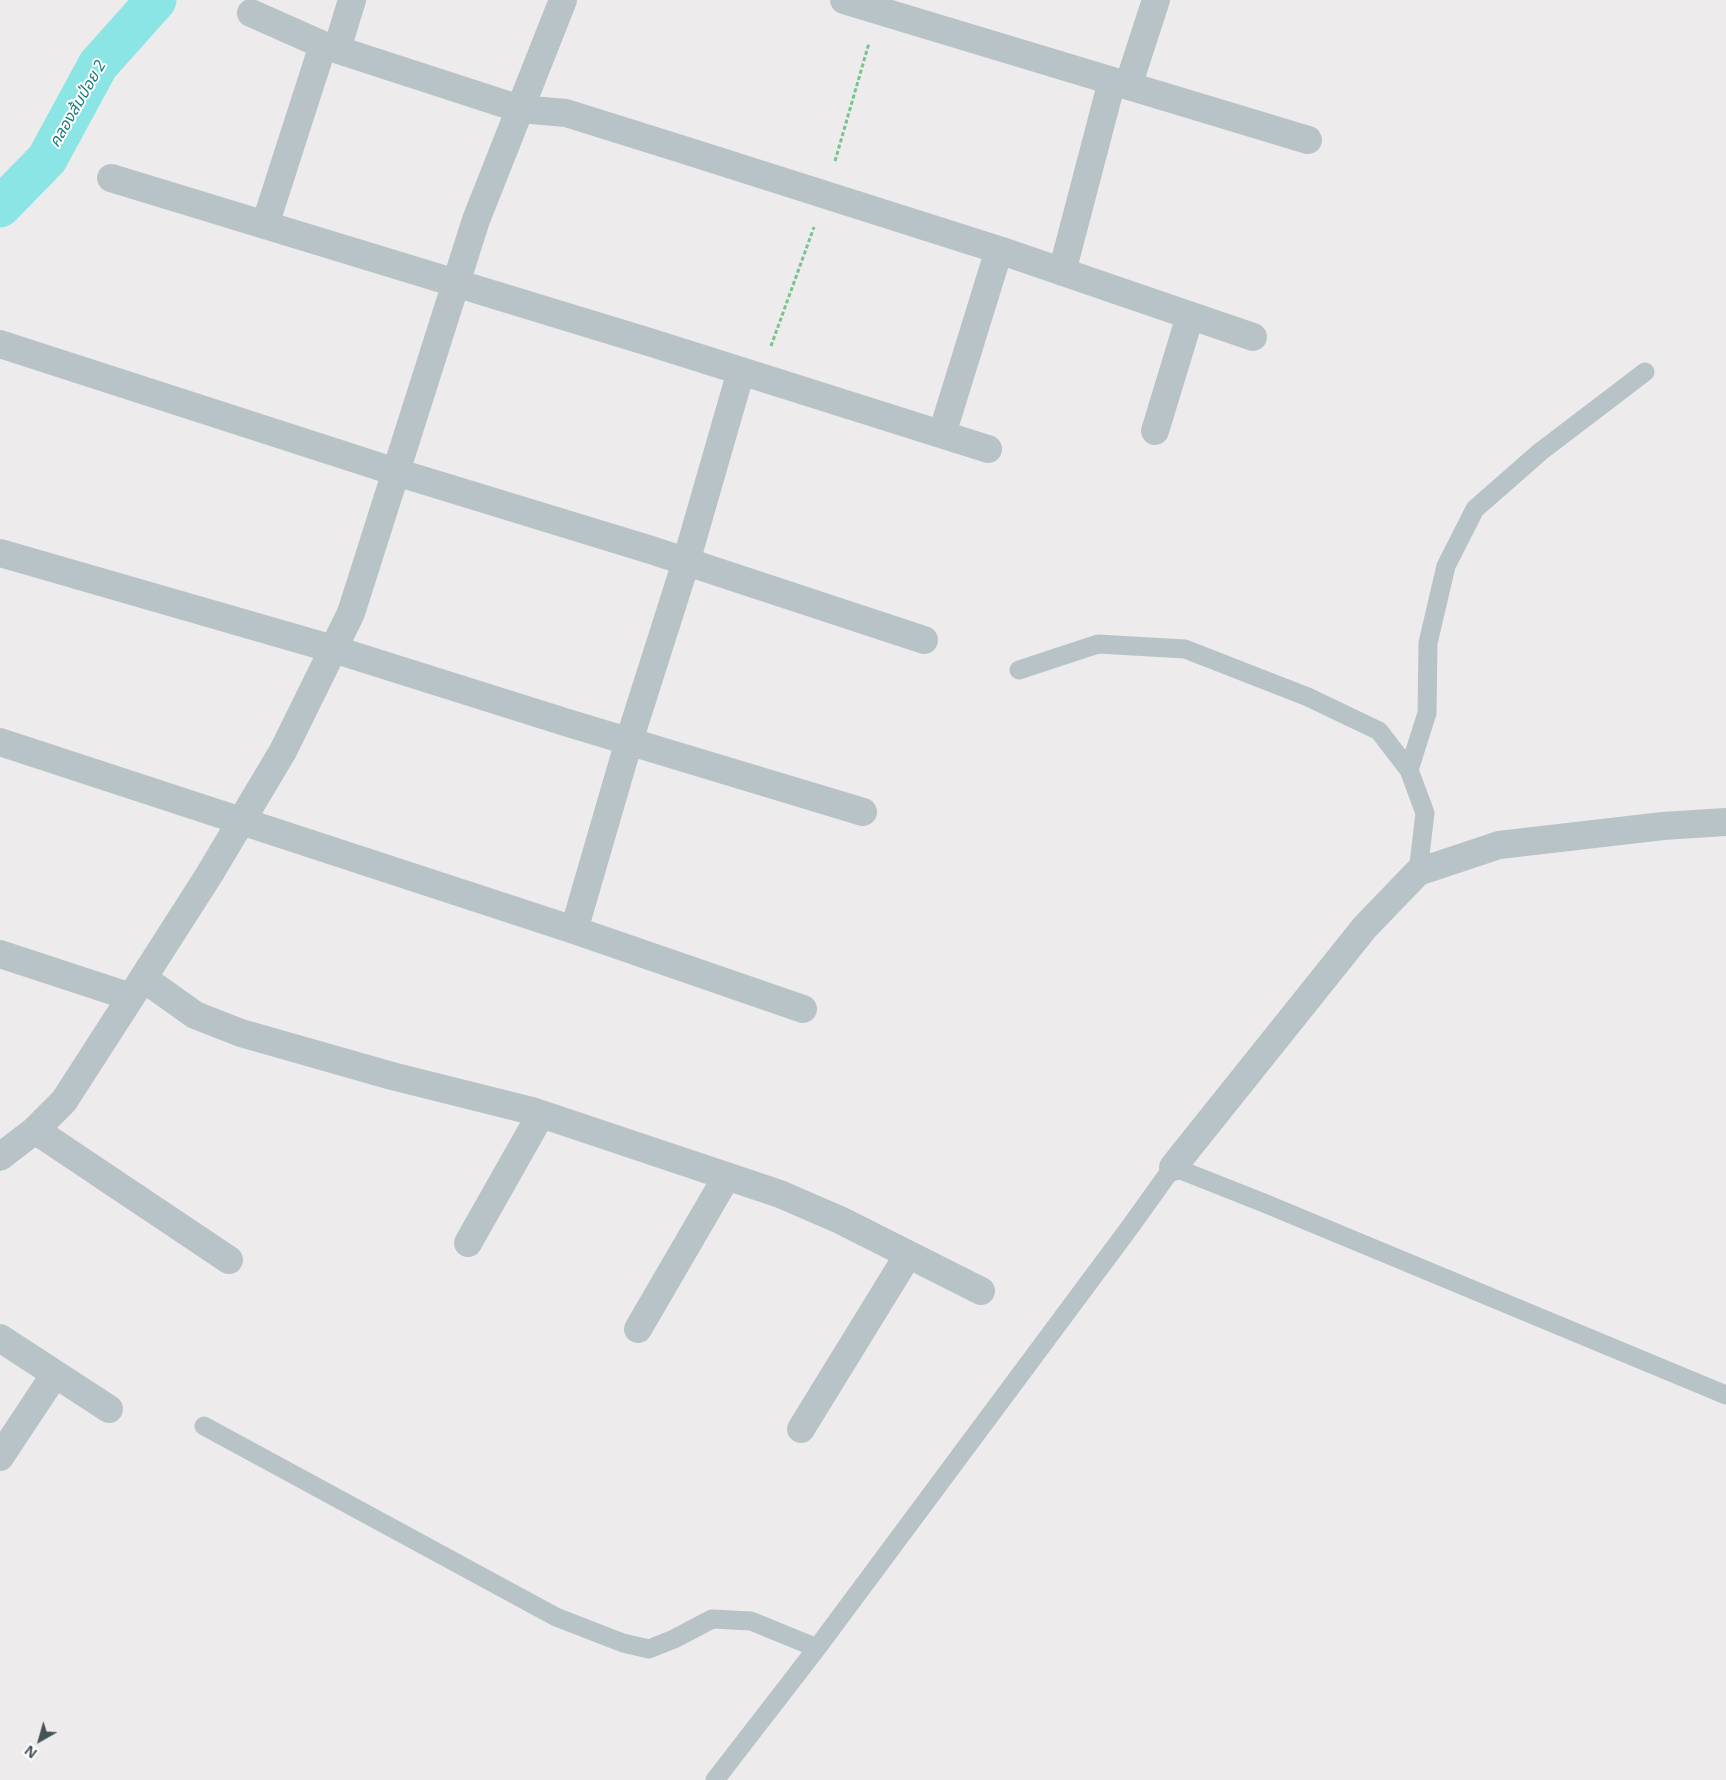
<!DOCTYPE html>
<meta charset="utf-8">
<style>
body{margin:0}
#map{position:relative;width:1726px;height:1780px;overflow:hidden;background:#eeebec;font-family:"Noto Sans",sans-serif}
canvas{display:block}
.north{position:absolute;left:15px;top:1715px;width:50px;height:50px;-webkit-text-stroke:4px #fff;paint-order:stroke;rotate:218deg;font-size:14px;font-weight:700;line-height:20px;text-align:center;color:#455257}
.north::after{content:'';display:block;margin:auto;width:18px;height:22px;background:#455257;clip-path:polygon(50% 0,100% 100%,50% 72%,0 100%)}
</style>
<div id="map">
<canvas width="1726" height="1780"></canvas>
<div class="north">N</div>
</div>
<script>
const context = document.querySelector('canvas').getContext('2d');
context.lineJoin = 'round';
function trace(path, color, width, dash) { context.strokeStyle = color; context.lineWidth = width; context.lineCap = dash ? 'butt' : 'round'; context.setLineDash(dash || []); context.stroke(path); }
function write(font, color, halo, rows, align = 'center') {
  context.font = font + ' "Noto Sans","Noto Sans Thai",sans-serif'; context.lineWidth = 4; context.setLineDash([]); context.textBaseline = 'middle'; context.strokeStyle = halo; context.fillStyle = color; for (const [text, x, y, turn = 0] of rows) {
    context.save(); context.translate(x, y); context.rotate((+turn || 0) * Math.PI / 180); context.textAlign = isNaN(turn) ? turn : align; if (halo) context.strokeText(text, 0, 0); context.fillText(text, 0, 0); context.restore();
  }
}
trace(new Path2D(`
 M 0,207 L 47,159 L 98,65 L 156,0`), '#8ae5e4', 41);
trace(new Path2D(`
 M 835,161 L 869,43
 M 771,346 L 814,227`), '#75c68c', 3, [4, 2.5]);
trace(new Path2D(`
 M 1019,670 L 1098,644 L 1185,649 L 1308,697 L 1379,731 L 1409,770 L 1425,813 L 1418,872
 M 1409,770 L 1427,713 L 1428,643 L 1446,566 L 1475,509 L 1540,452 L 1645,372
 M 204,1426 L 556,1617 L 623,1643 L 649,1649 L 674,1639 L 712,1619 L 751,1621 L 817,1648
 M 715,1780 L 817,1648 L 1130,1227 L 1173,1167 L 1264,1203 L 1726,1395`), '#b7c3c7', 19);
trace(new Path2D(`
 M 844,0 L 1308,140
 M 251,13 L 323,45 L 520,109 L 566,113 L 681,149 L 999,250 L 1253,337
 M 337,49 L 352,0
 M 1128,86 L 1156,0
 M 111,178 L 649,342 L 988,449
 M 265,225 L 323,45
 M 1062,272 L 1112,81
 M 0,344 L 396,472 L 651,550 L 924,640
 M 1155,431 L 1190,316
 M 942,434 L 999,250
 M 0,553 L 333,649 L 568,723 L 863,812
 M 0,742 L 574,930 L 803,1009
 M 574,930 L 629,741 L 686,562 L 741,371
 M 0,954 L 131,997
 M 143,978 L 195,1015 L 241,1033 L 392,1076 L 532,1111 L 780,1194 L 840,1220 L 981,1291
 M 35,1130 L 229,1260
 M 0,1157 L 35,1130 L 64,1101 L 131,997 L 209,875 L 283,751 L 351,613 L 476,220 L 563,0
 M 1173,1167 L 1365,927 L 1418,872 L 1499,845 L 1663,826 L 1726,822
 M 468,1243 L 541,1114
 M 638,1329 L 727,1176
 M 0,1338 L 109,1409
 M 801,1429 L 908,1255
 M 0,1457 L 55,1374`), '#b7c3c7', 28);
write('italic 16px', '#137f7e', '#fff', [
 ["คลองส้มป่อย 2",78,104,-60]
]);
</script>
